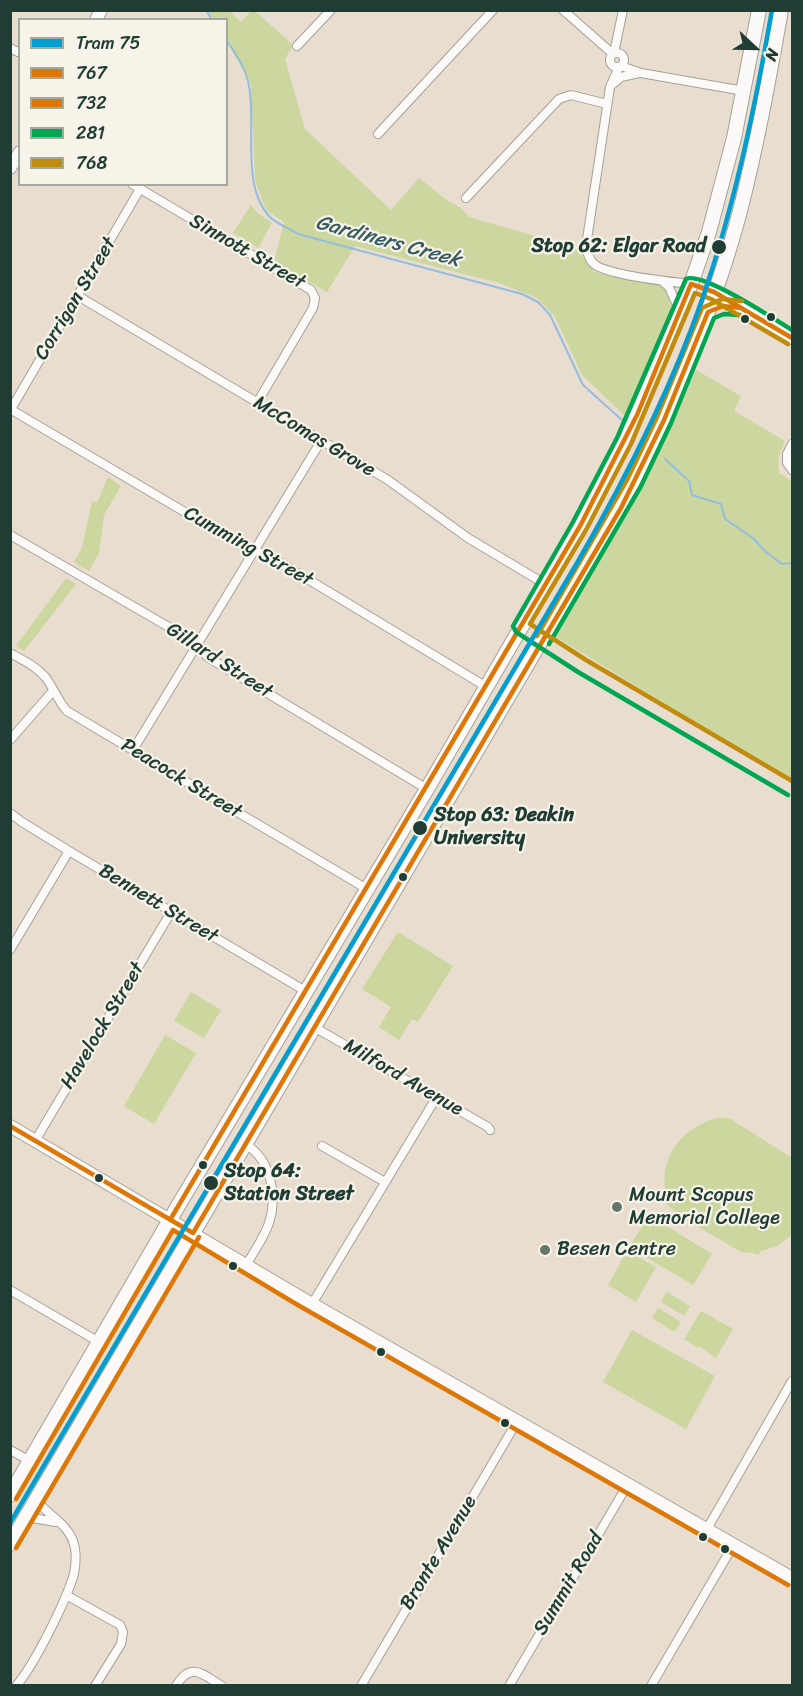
<!DOCTYPE html>
<style>
body{margin:0}
#map{position:relative;width:803px;height:1696px;overflow:hidden;background:#e8ddce;font-family:Sriracha,sans-serif}
canvas{display:block}
.frame{position:absolute;inset:0;border:12px solid #1f3d34;pointer-events:none}
.legend{position:absolute;left:18px;top:18px;width:210px;height:168px;box-sizing:border-box;background:#f7f3e8;border:2px solid #a1aaa0;margin:0;padding:8px 10px;list-style:none;font-size:18px;color:#1f3d34}
.legend li{display:flex;align-items:center;gap:12px;height:30px}
.legend b{width:30px;border:2px solid #a1aaa0}
.north{position:absolute;left:725px;top:18px;width:60px;height:60px;-webkit-text-stroke:4px #f7f3e8;paint-order:stroke;rotate:112deg;font-size:16px;font-weight:700;line-height:24px;text-align:center;color:#1f3d34}
.north::after{content:'';display:block;margin:auto;width:21px;height:27px;background:#1f3d34;clip-path:polygon(50% 0,100% 100%,50% 72%,0 100%)}
</style>
<div id="map">
<canvas width="803" height="1696"></canvas>
<div class="frame"></div>
<ul class="legend">
<li><b style="height:8px;background:#039ecf"></b>Tram 75</li>
<li><b style="height:8px;background:#dd7808"></b>767</li>
<li><b style="height:8px;background:#dd7808"></b>732</li>
<li><b style="height:8px;background:#00a651"></b>281</li>
<li><b style="height:8px;background:#c18c0d"></b>768</li>
</ul>
<div class="north">N</div>
</div>
<script>
const context = document.querySelector('canvas').getContext('2d');
context.lineJoin = 'round';
function paint(path, color) { context.fillStyle = color; context.fill(path, 'evenodd'); }
function trace(path, color, width, dash) { context.strokeStyle = color; context.lineWidth = width; context.lineCap = dash ? 'butt' : 'round'; context.setLineDash(dash || []); context.stroke(path); }
function write(font, color, halo, rows, align = 'center') {
  context.font = font + ' Sriracha,sans-serif'; context.lineWidth = 4.5; context.setLineDash([]); context.textBaseline = 'middle'; context.strokeStyle = halo; context.fillStyle = color; for (const [text, x, y, turn = 0] of rows) {
    context.save(); context.translate(x, y); context.rotate((+turn || 0) * Math.PI / 180); context.textAlign = isNaN(turn) ? turn : align; if (halo) context.strokeText(text, 0, 0); context.fillText(text, 0, 0); context.restore();
  }
}
paint(new Path2D(`
 M 208,11 L 229,11 L 241,22 L 251,11 L 255,11 L 293,45 L 285,59 L 305,129 L 391,210 L 419,178 L 448,201 L 461,208 L 469,217 L 583,250 L 593,271 L 609,276 L 665,286 L 672,311 L 626,417 L 582,375 L 555,317 L 537,298 L 499,283 L 355,246 L 327,292 L 274,262 L 284,222 L 266,210 L 255,181 L 251,84 L 227,42 L 226,20 L 213,19 Z
 M 251,205 L 259,214 L 272,223 L 258,248 L 233,233 Z
 M 696,370 L 741,396 L 734,411 L 785,441 L 778,458 L 779,473 L 792,481 L 792,781 L 556,637 L 645,483 Z
 M 108,477 L 121,486 L 104,515 L 99,553 L 89,571 L 74,562 L 82,548 L 92,501 L 97,503 Z
 M 66,578 L 76,584 L 24,651 L 16,646 Z
 M 398,932 L 453,966 L 418,1022 L 412,1019 L 399,1040 L 379,1027 L 391,1007 L 362,989 Z
 M 191,992 L 221,1010 L 204,1038 L 174,1021 Z
 M 165,1035 L 196,1053 L 154,1124 L 124,1106 Z
 M 718,1118 L 729,1118 L 792,1158 L 792,1235 L 777,1246 L 761,1251 L 758,1255 L 753,1253 L 741,1252 L 688,1221 L 662,1201 L 667,1197 C 656,1160 682,1126 718,1118 Z
 M 649,1215 L 712,1254 L 693,1285 L 629,1247 Z
 M 627,1251 L 656,1267 L 636,1302 L 608,1285 Z
 M 667,1292 L 690,1306 L 684,1316 L 661,1302 Z
 M 658,1308 L 681,1322 L 674,1332 L 652,1318 Z
 M 701,1311 L 733,1329 L 716,1358 L 699,1346 L 698,1348 L 684,1339 Z
 M 632,1330 L 715,1376 L 686,1429 L 603,1382 Z`), '#cbd79f');
trace(new Path2D(`
 M 206,10 L 212,20
 M 226,40 C 236,53 244,65 248,81 C 258,120 239,185 270,217 C 277,224 290,229 298,234 L 522,294 L 538,302 L 550,315 L 583,385 L 623,421
 M 665,459 L 689,481 L 692,495 L 721,504 L 725,519 L 753,538 L 766,552 L 782,564 L 792,563`), '#95bddd', 2);
const street = new Path2D(`
 M 563,10 L 613,54
 M 297,46 L 331,10
 M 10,48 L 20,53
 M 614,53 L 623,10
 M610 60a7 7 0 1 1 14 0a7 7 0 1 1-14 0Z
 M 621,66 L 641,73 L 744,91
 M 619,67 L 610,87 L 586,246 C 587,252 589,259 593,263 C 604,275 672,282 691,284
 M 613,84 L 621,77 L 639,73
 M 378,134 L 493,10
 M 132,184 L 311,290 L 315,298 L 313,308 L 257,403
 M 466,198 L 559,99 L 571,95 L 607,104
 M 662,281 L 669,287 L 679,310
 M 78,296 L 388,480 L 468,538 L 545,584
 M 10,409 L 239,544 L 271,557 L 485,686
 M 11,409 L 140,189
 M 792,444 L 787,454 L 787,463 L 792,470
 M 10,535 L 186,637 L 209,658 L 427,789
 M 10,653 C 23,660 37,667 46,678 C 54,689 58,701 67,711 L 367,889
 M 10,740 L 53,691
 M 133,750 L 321,441
 M 10,813 L 22,822 L 69,851 L 307,992
 M 10,950 L 69,851
 M 314,1027 L 488,1127 L 490,1130
 M 35,1141 L 171,912
 M 245,1144 C 271,1159 278,1196 269,1223 C 264,1238 254,1251 247,1264
 M 322,1146 L 385,1182
 M 10,1290 L 99,1342
 M 312,1304 L 436,1098
 M 10,1450 L 30,1461
 M 26,1517 L 56,1522
 M 707,1529 L 792,1381
 M 66,1595 L 120,1625 L 123,1632 L 121,1644 L 95,1686
 M 16,1686 C 35,1664 66,1601 74,1574 C 76,1563 77,1551 73,1541 C 67,1524 47,1514 36,1500
 M 176,1686 C 191,1661 202,1674 222,1686
 M 361,1686 L 518,1420
 M 509,1686 L 628,1484
 M 651,1686 L 734,1544`);
const primary = new Path2D(`
 M 96,20 L 101,10
 M 10,168 L 20,152
 M 714,292 L 792,338
 M 10,1126 L 300,1297 L 792,1578`);
const highway = new Path2D(`
 M 10,1495 L 178,1206 L 427,789 L 580,526 L 608,473 L 660,360 L 691,284 L 709,232 L 734,138 L 759,10
 M 10,1544 L 634,483 C 676,395 715,306 740,211 C 757,145 769,78 781,10`);
trace(street, '#a4a298', 10);
trace(primary, '#a4a298', 14);
trace(highway, '#a4a298', 16);
trace(street, '#fcfaf8', 8);
trace(primary, '#fcfaf8', 12);
trace(highway, '#fcfaf8', 14);
trace(new Path2D(`
 M 10,1126 L 193,1233 L 621,508 L 664,420 L 708,312 L 723,306 L 741,308 L 792,338
 M 170,1220 L 580,526 L 637,415 L 691,284 L 714,292 L 743,309`), '#dd7808', 4.5);
trace(new Path2D(`
 M 16,1499 L 173,1230 L 296,1304 L 788,1585
 M 16,1548 L 199,1237`), '#dd7808', 4.5);
trace(new Path2D(`
 M 549,644 L 641,486 L 671,423 L 714,318 L 724,314 L 740,315
 M 788,795 L 578,672 L 516,632 L 513,626 L 573,522 L 617,438 L 686,279 C 702,271 774,319 792,330`), '#00a651', 4.5);
trace(new Path2D(`
 M 788,344 L 711,299 L 695,293 L 631,444 L 586,530 L 530,624 L 586,660 L 792,781
 M 537,636 L 627,480 L 657,417 L 702,308 L 722,299 L 742,301`), '#c18c0d', 4.5);
trace(new Path2D(`
 M 10,1523 L 577,563 C 626,478 671,390 703,297 C 735,204 755,107 772,10`), '#039ecf', 4.5);
for (const [x, y, r, color] of [
 [719,247,8,"#1f3d34"],
 [771,317,5,"#1f3d34"],
 [745,319,5,"#1f3d34"],
 [420,828,8,"#1f3d34"],
 [403,877,5,"#1f3d34"],
 [203,1165,5,"#1f3d34"],
 [99,1178,5,"#1f3d34"],
 [211,1183,8,"#1f3d34"],
 [617,1207,6,"#65756a"],
 [545,1250,6,"#65756a"],
 [233,1266,5,"#1f3d34"],
 [381,1352,5,"#1f3d34"],
 [505,1423,5,"#1f3d34"],
 [703,1537,5,"#1f3d34"],
 [725,1549,5,"#1f3d34"]
]) { const dot = new Path2D(); dot.arc(x, y, r, 0, 2 * Math.PI); context.fillStyle = color; context.fill(dot); trace(dot, '#f7f3e8', 2); }
write('bold 20px', '#1f3d34', '#f7f3e8', [
 ["Stop 62: Elgar Road",706,247,"right"],
 ["Stop 63: Deakin",434,816],
 ["University",434,839],
 ["Stop 64:",224,1172],
 ["Station Street",224,1195]
], 'left');
write('20px', '#1f3d34', '#f7f3e8', [
 ["Sinnott Street",247,252,30],
 ["Corrigan Street",76,299,-59],
 ["McComas Grove",314,437,31],
 ["Cumming Street",248,547,29],
 ["Gillard Street",219,661,33],
 ["Peacock Street",181,779,31],
 ["Bennett Street",158,904,31],
 ["Havelock Street",103,1026,-59],
 ["Milford Avenue",403,1078,30],
 ["Bronte Avenue",439,1553,-59],
 ["Summit Road",569,1584,-59]
]);
write('20px', '#1f3d34', '#f7f3e8', [
 ["Mount Scopus",629,1196],
 ["Memorial College",629,1219],
 ["Besen Centre",557,1250]
], 'left');
write('italic 21px', '#345a60', '#f7f3e8', [
 ["Gardiners Creek",388,242,15]
]);
</script>
